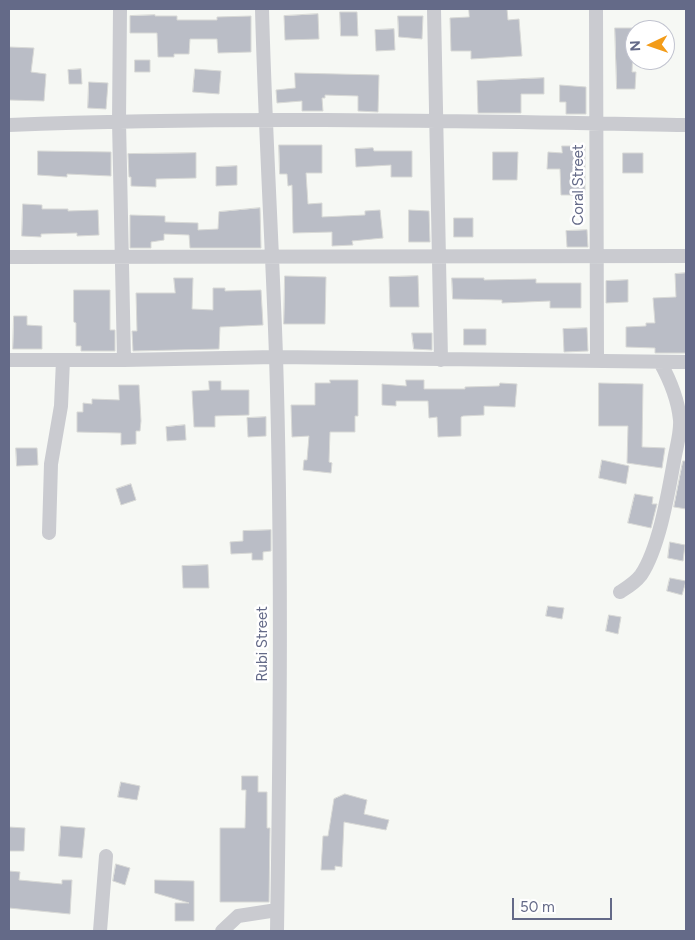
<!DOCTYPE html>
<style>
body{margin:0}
#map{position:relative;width:695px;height:940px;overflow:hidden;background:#f6f8f4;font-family:Figtree,sans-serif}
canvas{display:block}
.frame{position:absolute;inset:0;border:10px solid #646a88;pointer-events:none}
.north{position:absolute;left:625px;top:20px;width:50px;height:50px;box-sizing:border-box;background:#fff;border:1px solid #c1c3cf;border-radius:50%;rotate:267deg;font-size:14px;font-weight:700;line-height:20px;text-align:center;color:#646a88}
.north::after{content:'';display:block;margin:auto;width:18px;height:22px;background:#f39c19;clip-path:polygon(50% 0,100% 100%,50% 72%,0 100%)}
.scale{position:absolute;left:512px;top:898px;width:100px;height:22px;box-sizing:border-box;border:2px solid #646a88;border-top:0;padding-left:6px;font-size:15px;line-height:18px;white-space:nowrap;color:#646a88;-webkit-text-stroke:4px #fff;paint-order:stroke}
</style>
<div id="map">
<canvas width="695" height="940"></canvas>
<div class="frame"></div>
<div class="north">N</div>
<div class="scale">50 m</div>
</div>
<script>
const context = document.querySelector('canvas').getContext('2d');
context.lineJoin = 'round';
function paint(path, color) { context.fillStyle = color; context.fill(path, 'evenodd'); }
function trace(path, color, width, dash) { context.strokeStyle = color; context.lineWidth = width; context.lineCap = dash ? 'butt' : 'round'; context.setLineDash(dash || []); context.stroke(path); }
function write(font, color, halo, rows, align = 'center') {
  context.font = font + ' Figtree,sans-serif'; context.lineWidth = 5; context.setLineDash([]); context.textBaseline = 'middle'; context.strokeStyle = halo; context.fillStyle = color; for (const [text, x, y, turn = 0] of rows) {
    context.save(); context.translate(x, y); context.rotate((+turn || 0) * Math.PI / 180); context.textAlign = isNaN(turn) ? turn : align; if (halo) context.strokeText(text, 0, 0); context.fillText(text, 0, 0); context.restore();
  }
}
const building = new Path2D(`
 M 469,9 L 507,9 L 508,20 L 519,19 L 522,56 L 471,59 L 471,51 L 451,51 L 450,18 L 469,17 Z
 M 340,12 L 357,12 L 358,36 L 341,36 Z
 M 318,14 L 319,39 L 285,40 L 284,16 Z
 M 155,15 L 155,16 L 177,16 L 177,20 L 217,20 L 217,17 L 251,16 L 251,52 L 218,53 L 217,39 L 190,39 L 189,54 L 174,54 L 174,57 L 158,57 L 157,33 L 130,33 L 130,16 Z
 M 398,16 L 423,16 L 422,39 L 399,37 Z
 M 615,28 L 634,28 L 632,72 L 636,72 L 635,89 L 617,89 Z
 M 394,29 L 395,50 L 376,51 L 375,30 Z
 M 9,47 L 34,48 L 31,72 L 46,74 L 44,101 L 9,100 Z
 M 135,60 L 150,60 L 150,72 L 135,72 Z
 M 81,69 L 82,84 L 69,84 L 68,70 Z
 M 195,69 L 221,71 L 219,94 L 193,92 Z
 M 295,73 L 379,75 L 378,112 L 358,111 L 358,96 L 325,95 L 325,98 L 322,98 L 323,111 L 302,111 L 302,101 L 277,103 L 276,90 L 295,88 Z
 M 544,78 L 544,94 L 521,94 L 521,113 L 478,113 L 477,81 Z
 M 89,82 L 108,83 L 106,109 L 88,108 Z
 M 560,85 L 586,87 L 586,114 L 566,114 L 566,102 L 560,102 Z
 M 279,145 L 322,145 L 322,173 L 306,173 L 308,204 L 322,203 L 322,217 L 365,215 L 365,211 L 380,210 L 383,238 L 352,241 L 353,245 L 332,246 L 332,232 L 293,233 L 292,185 L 288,186 L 287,174 L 280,174 Z
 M 562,146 L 585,146 L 585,195 L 561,195 L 560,169 L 547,169 L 548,152 L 562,153 Z
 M 373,148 L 374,151 L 412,151 L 412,177 L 391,177 L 391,165 L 356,167 L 355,149 Z
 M 38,151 L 111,152 L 111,176 L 67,174 L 67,177 L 38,175 Z
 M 493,152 L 518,152 L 517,180 L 493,180 Z
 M 196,153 L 196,178 L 156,179 L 156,187 L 131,186 L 131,177 L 129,177 L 128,154 Z
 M 623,153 L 643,153 L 643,173 L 623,173 Z
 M 237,166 L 237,185 L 216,186 L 216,167 Z
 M 23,204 L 42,205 L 42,209 L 68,209 L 68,211 L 98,210 L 99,235 L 77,236 L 77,233 L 41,234 L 41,237 L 22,236 Z
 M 260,208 L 261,248 L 190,248 L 189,235 L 164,234 L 164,240 L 151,242 L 151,248 L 130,248 L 130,215 L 165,216 L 165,222 L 198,223 L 198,230 L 218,229 L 219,212 Z
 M 409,210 L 429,211 L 430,242 L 409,242 Z
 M 454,218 L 473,218 L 473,237 L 454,237 Z
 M 587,230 L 588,247 L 567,247 L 566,231 Z
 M 686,273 L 686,353 L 655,353 L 655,348 L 626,347 L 626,327 L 646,326 L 646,323 L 655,323 L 653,298 L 676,297 L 675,274 Z
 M 285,276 L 326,277 L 325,324 L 284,324 Z
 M 418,276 L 419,307 L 390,307 L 389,277 Z
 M 174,278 L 193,278 L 192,309 L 213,310 L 213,288 L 225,288 L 225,291 L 261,290 L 263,325 L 220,327 L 219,349 L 133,351 L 132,331 L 137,331 L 136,293 L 175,293 Z
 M 452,278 L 484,278 L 484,280 L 536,279 L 536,283 L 581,283 L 581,308 L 550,308 L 550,301 L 502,303 L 502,300 L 453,299 Z
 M 628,280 L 628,302 L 606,303 L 606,281 Z
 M 74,290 L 110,290 L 110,330 L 115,330 L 115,351 L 81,351 L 81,346 L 76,346 L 76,323 L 74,322 Z
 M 14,316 L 27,316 L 27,325 L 42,326 L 42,349 L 13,349 Z
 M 587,328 L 588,351 L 564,352 L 563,329 Z
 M 464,329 L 486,329 L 486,345 L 464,345 Z
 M 412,333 L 432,333 L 432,350 L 414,349 Z
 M 330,380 L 358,380 L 358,416 L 355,416 L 355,432 L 330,432 L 329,462 L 332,463 L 331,473 L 303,470 L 304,460 L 307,460 L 309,436 L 292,437 L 291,405 L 315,405 L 315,383 L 330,383 Z
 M 406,380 L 424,380 L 424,389 L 465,389 L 465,387 L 499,386 L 500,383 L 517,384 L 515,407 L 484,406 L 484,415 L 463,416 L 461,417 L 461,436 L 438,437 L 437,417 L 429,418 L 428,401 L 396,401 L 396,406 L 382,405 L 382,384 L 406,386 Z
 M 209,381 L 221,381 L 221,390 L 249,390 L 249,415 L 215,416 L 215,427 L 194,427 L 192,391 L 209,390 Z
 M 599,383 L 643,384 L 642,447 L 665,448 L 662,468 L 627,463 L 628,426 L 599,426 Z
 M 119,385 L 139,385 L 141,421 L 140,431 L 136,431 L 136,444 L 121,445 L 121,433 L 77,432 L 77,412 L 83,412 L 83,403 L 92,404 L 92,399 L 119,400 Z
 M 266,417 L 266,436 L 248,437 L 247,418 Z
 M 185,425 L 186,440 L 167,441 L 166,427 Z
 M 16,448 L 37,448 L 38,465 L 17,466 Z
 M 602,460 L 629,466 L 626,484 L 599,478 Z
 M 683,461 L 686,461 L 686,509 L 674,507 Z
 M 131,484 L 136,500 L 121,505 L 116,489 Z
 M 635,494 L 653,497 L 652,504 L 657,504 L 651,528 L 628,523 Z
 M 271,530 L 271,551 L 263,552 L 263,560 L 252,560 L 252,553 L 231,554 L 230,542 L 243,541 L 243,531 Z
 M 670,542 L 685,545 L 683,561 L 668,558 Z
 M 208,565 L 209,588 L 183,588 L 182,566 Z
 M 670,578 L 686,581 L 682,595 L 667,591 Z
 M 548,606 L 564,608 L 562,619 L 546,616 Z
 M 609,615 L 621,617 L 618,634 L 606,631 Z
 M 242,776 L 258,776 L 258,792 L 267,792 L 267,828 L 270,828 L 269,902 L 220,902 L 220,828 L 245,828 L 246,790 L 242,790 Z
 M 121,782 L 140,786 L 137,800 L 118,797 Z
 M 345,794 L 367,800 L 364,814 L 389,820 L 386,830 L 344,822 L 342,867 L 335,866 L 335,870 L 321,870 L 323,836 L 328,836 L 334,799 Z
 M 61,826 L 85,828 L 82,858 L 59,856 Z
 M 9,827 L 25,828 L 24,851 L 9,851 Z
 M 116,864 L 130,868 L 125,885 L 113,881 Z
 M 9,871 L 20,872 L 19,880 L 62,884 L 62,880 L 72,880 L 70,914 L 9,908 Z
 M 155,880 L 194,881 L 194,921 L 175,921 L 175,903 L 189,903 L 155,893 Z`);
paint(building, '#babdc6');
trace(building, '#d8d9d6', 1);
trace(new Path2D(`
 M 120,9 L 119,121 L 124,360
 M 262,9 C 265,125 272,240 276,356 C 282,548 280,740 277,931
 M 434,9 L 441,360
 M 596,9 L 597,361
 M 9,125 C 235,116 460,121 686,125
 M 9,257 L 686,256
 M 9,360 L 124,360 L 276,357 L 686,362
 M 49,533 L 51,464 L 61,406 L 63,360
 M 620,592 C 628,587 635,583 641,575 C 659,548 668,494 674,461 C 676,448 681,433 680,420 C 678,399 670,380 660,362
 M 100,931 L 106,856
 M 222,931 L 238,916 L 277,910`), '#cacbd0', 14);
write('15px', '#646a88', '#fff', [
 ["Coral Street",579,185,-90],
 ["Rubi Street",263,644,-90]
]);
</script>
